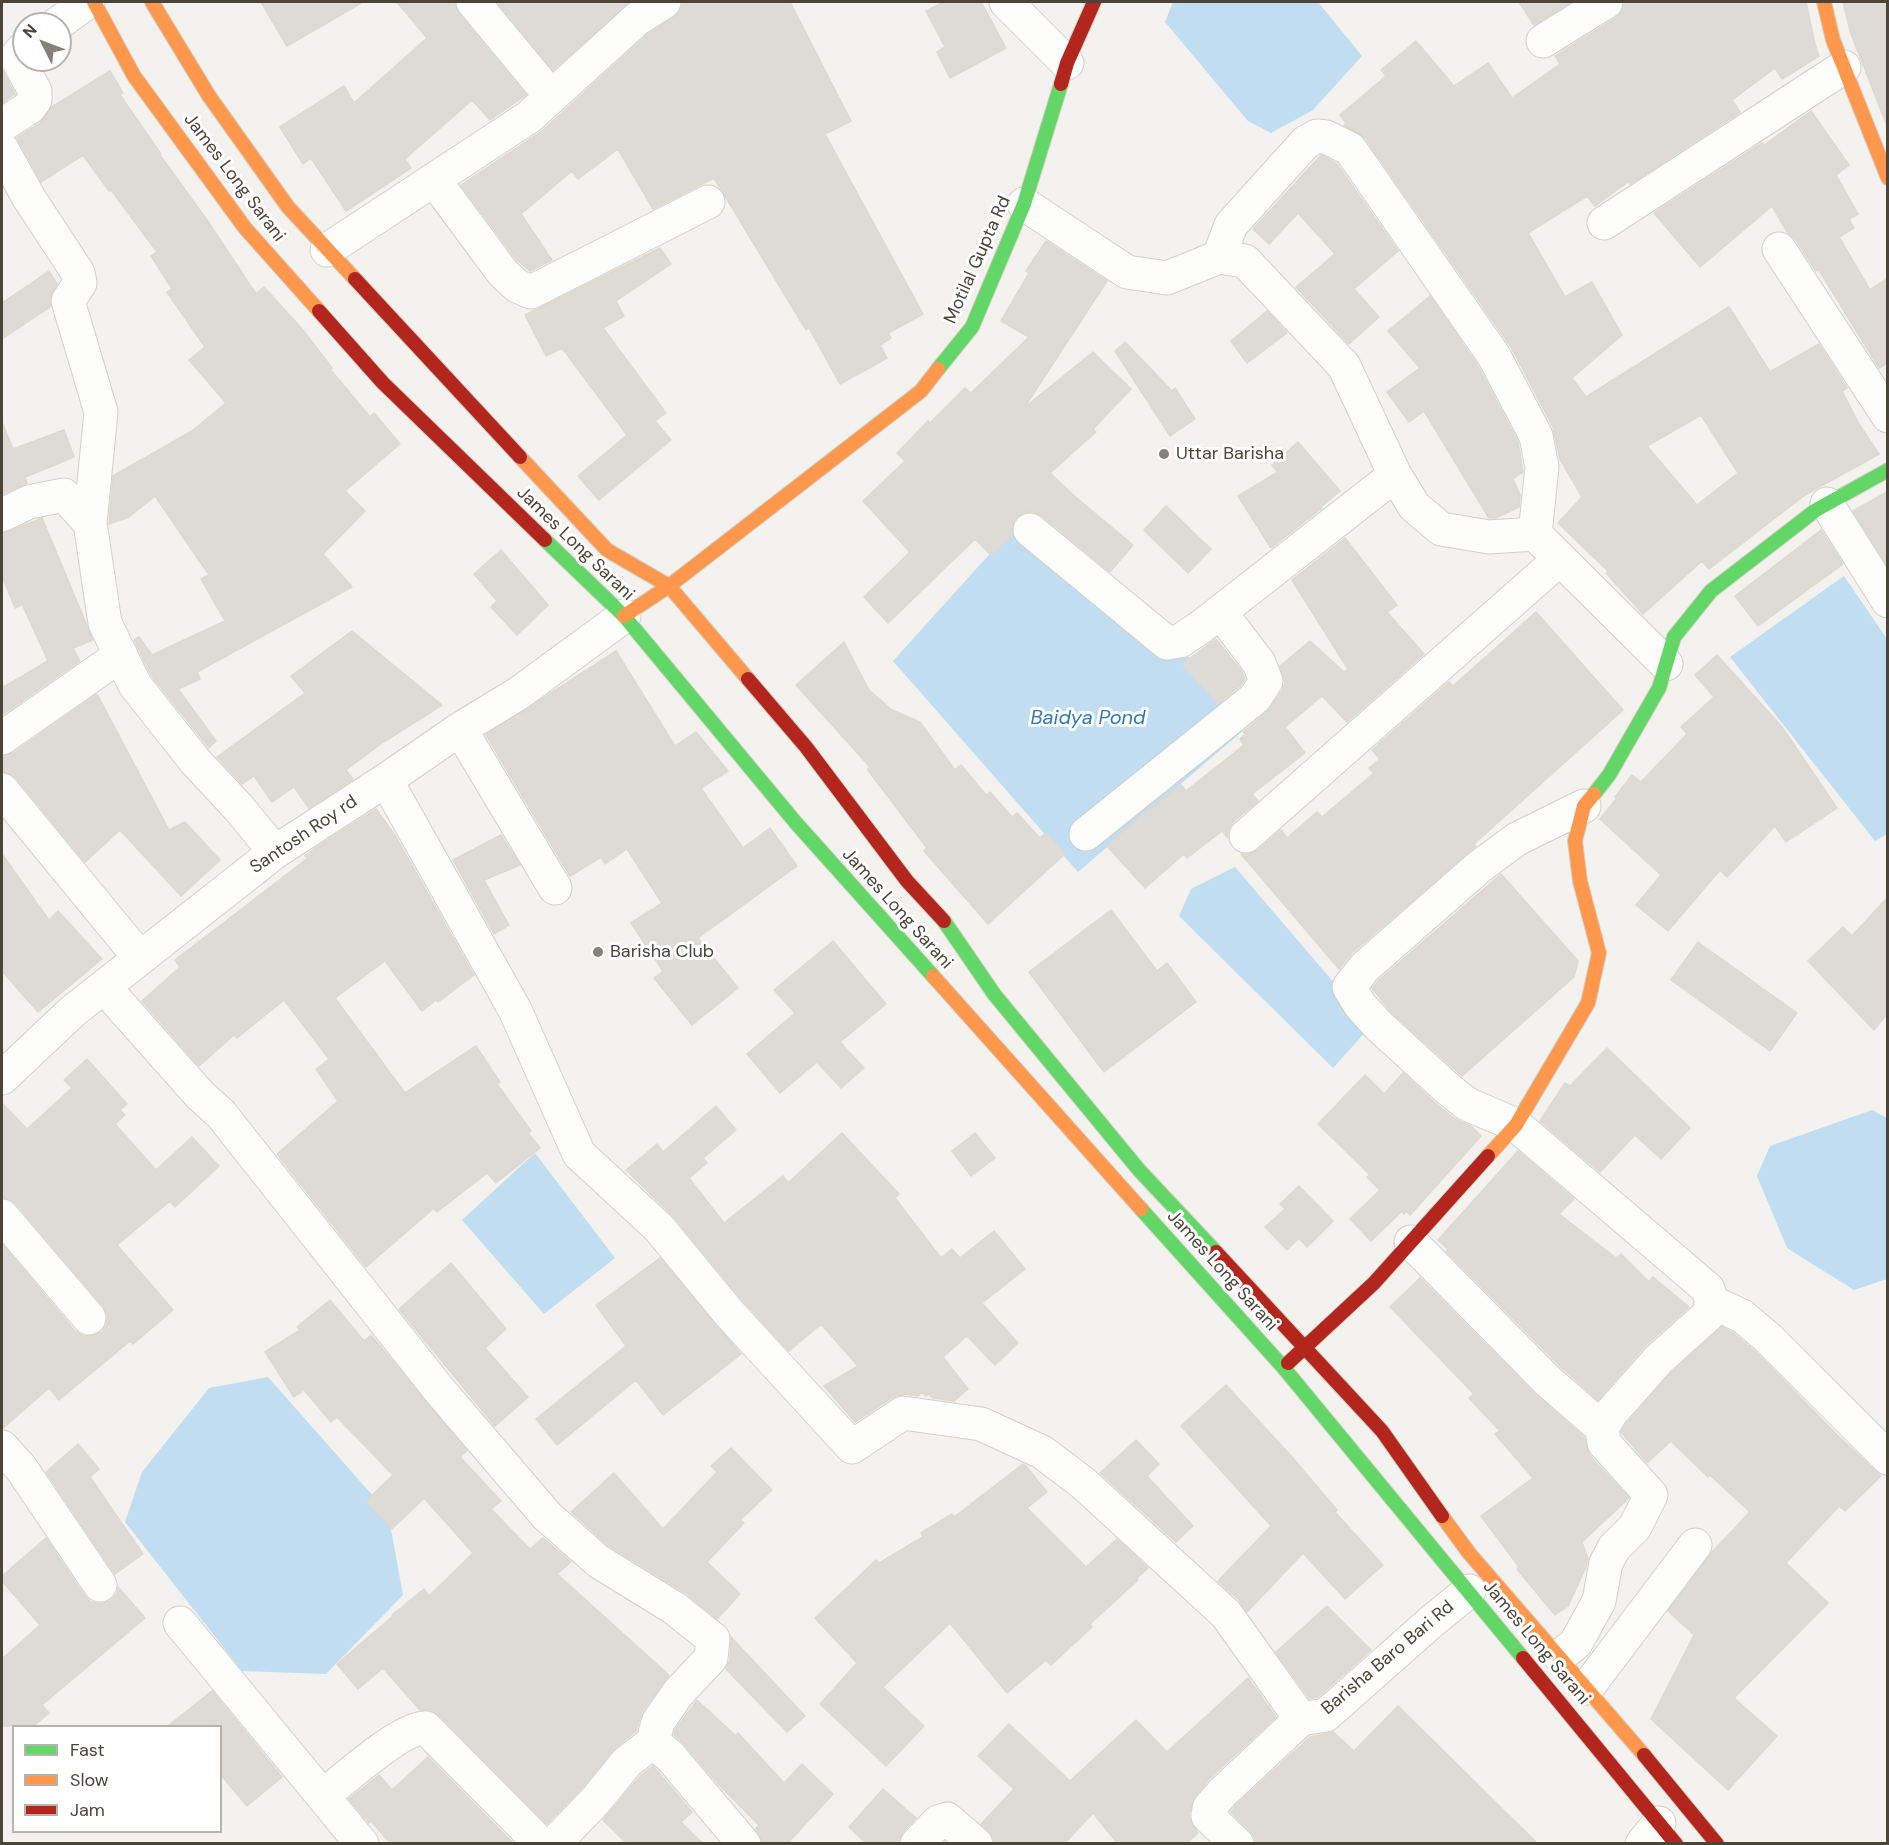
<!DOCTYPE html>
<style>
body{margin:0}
#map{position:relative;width:1889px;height:1845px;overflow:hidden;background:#f4f2ee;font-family:"DM Sans",sans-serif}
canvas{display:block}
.frame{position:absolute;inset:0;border:3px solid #4b4439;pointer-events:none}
.legend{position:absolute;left:12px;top:1725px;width:210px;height:108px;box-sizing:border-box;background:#fff;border:2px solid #b7b4b0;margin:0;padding:8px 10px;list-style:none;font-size:18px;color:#4b4439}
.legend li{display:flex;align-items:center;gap:12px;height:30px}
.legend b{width:30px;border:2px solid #b7b4b0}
.north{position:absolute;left:12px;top:12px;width:60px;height:60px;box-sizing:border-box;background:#fff;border:2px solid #b7b4b0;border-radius:50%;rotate:312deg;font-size:16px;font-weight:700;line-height:24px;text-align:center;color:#4b4439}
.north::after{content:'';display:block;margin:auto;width:21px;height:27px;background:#868178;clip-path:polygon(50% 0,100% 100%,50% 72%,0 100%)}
</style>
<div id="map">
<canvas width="1889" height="1845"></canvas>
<div class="frame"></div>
<ul class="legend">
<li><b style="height:8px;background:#63d668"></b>Fast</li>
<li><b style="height:8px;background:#ff974d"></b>Slow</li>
<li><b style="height:8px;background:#b3261e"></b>Jam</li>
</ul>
<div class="north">N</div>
</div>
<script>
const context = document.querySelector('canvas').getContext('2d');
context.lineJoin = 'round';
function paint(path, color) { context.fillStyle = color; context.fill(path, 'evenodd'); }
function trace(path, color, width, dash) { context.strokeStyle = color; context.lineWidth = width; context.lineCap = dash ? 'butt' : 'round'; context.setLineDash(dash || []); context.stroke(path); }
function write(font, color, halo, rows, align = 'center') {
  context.font = font + ' "DM Sans",sans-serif'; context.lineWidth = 6; context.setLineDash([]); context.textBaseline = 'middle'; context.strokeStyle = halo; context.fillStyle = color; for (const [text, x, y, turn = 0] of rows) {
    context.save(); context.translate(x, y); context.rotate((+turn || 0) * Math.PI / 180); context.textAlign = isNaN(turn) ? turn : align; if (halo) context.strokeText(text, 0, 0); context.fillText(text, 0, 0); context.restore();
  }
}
paint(new Path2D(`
 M 1173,2 L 1318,2 L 1362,56 L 1313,110 L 1271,133 L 1248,121 L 1165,22 Z
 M 1013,528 L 1198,664 L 1245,729 L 1078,872 L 893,661 Z
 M 1844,576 L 1887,639 L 1887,834 L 1875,841 L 1730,657 Z
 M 1235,867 L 1371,1026 L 1333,1068 L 1179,916 L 1191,889 Z
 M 1872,1110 L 1887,1118 L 1887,1279 L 1854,1290 L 1787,1248 L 1757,1176 L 1770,1146 Z
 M 535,1153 L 615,1258 L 544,1314 L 462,1220 Z
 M 268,1377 L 388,1513 L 403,1595 L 326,1674 L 242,1671 L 125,1522 L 142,1472 L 209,1388 Z`), '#c0ddf1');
const building = new Path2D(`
 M 261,2 L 363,2 L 287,46 Z
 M 397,2 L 455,2 L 459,14 L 526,95 L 490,120 L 472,100 L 405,159 L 411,168 L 346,211 L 311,158 L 303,164 L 280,127 L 344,86 L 354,103 L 427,38 Z
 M 497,2 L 630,2 L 553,70 Z
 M 683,2 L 790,2 L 851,121 L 825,134 L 923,314 L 888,333 L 891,338 L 880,345 L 887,358 L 840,384 L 809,328 L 806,330 L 714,178 L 653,209 L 618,149 L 578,179 L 572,171 L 521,214 L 552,260 L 530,271 L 517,260 L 461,185 L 542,131 L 648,34 L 674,17 L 681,10 Z
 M 944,2 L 981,2 L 1006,48 L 950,78 L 937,52 L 945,47 L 926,11 Z
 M 1519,2 L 1571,2 L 1534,25 Z
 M 1625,2 L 1806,2 L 1815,44 L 1819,56 L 1782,79 L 1775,68 L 1732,100 L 1740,112 L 1630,184 L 1628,182 L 1595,206 L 1587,196 L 1528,233 L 1565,297 L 1592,282 L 1622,335 L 1572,378 L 1586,397 L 1729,307 L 1770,372 L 1819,344 L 1847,388 L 1842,391 L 1859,424 L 1879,454 L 1805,495 L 1709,569 L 1702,561 L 1643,614 L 1606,573 L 1608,571 L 1558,523 L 1582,497 L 1560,459 L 1553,427 L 1511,347 L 1365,138 L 1344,125 L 1346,123 L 1340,115 L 1386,76 L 1381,70 L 1416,41 L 1454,86 L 1488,63 L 1512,98 L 1560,64 L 1555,56 L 1616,18 L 1622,11 ZM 1701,415 L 1738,473 L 1697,505 L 1647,446 Z
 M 1843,2 L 1887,2 L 1887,126 L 1851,34 Z
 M 2,69 L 15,94 L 2,103 Z
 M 110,71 L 123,93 L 120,95 L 161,154 L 160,155 L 207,220 L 256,294 L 264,287 L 303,330 L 332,368 L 330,369 L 370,417 L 374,413 L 400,444 L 345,491 L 365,511 L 323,554 L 352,587 L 197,672 L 200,679 L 178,689 L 216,741 L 209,748 L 151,675 L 134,640 L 139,637 L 152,655 L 225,621 L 201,579 L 209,575 L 155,496 L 129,517 L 109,524 L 109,523 L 113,476 L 192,431 L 226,403 L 189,360 L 205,347 L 167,292 L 172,289 L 151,256 L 157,252 L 111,190 L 109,191 L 83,155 L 41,182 L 17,138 L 40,123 L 52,107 Z
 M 1811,111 L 1849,165 L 1836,175 L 1858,214 L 1849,219 L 1854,228 L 1839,237 L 1870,290 L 1887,279 L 1887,363 L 1879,368 L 1819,270 L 1816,271 L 1795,239 L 1787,232 L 1772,206 L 1700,267 L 1654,213 L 1762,143 L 1764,145 Z
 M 1321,155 L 1337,164 L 1398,251 L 1354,289 L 1379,317 L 1349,344 L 1296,287 L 1335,254 L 1298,213 L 1269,244 L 1253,229 Z
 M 1046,241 L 1107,281 L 1024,408 L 1093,352 L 1131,389 L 1093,429 L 1096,432 L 1050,473 L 1072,494 L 1133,545 L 1110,572 L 1042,516 L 1034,512 L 1024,512 L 1015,519 L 1012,526 L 1012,535 L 991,555 L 975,539 L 888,623 L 864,597 L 910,552 L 863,501 L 905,461 L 897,453 L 928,421 L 930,423 L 965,388 L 971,393 L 1029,337 L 1001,321 L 1029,273 L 1026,271 Z
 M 660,248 L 671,264 L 616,301 L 624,316 L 603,328 L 666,413 L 655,421 L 671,440 L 599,500 L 578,476 L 627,435 L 562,348 L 546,356 L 525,315 Z
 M 49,271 L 57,284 L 50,298 L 50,307 L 2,339 L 2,303 Z
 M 1430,296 L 1478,366 L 1518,442 L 1523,472 L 1513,479 L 1520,495 L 1519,507 L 1495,518 L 1489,518 L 1424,411 L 1409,422 L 1387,392 L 1420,368 L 1388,331 Z
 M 1267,311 L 1287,333 L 1247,363 L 1231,341 Z
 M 1125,342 L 1172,391 L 1175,388 L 1195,419 L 1170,436 L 1115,351 Z
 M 2,422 L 13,449 L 64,430 L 74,457 L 25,477 L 27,483 L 2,494 Z
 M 1298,442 L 1340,491 L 1321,507 L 1322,508 L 1271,548 L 1238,496 L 1278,472 L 1272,465 Z
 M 1887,492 L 1887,565 L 1853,511 Z
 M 1166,506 L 1211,549 L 1188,573 L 1144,530 Z
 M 42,518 L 93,640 L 73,648 L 80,661 L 2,715 L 2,688 L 48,661 L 22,604 L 15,608 L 2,576 L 2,534 Z
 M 1821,530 L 1843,564 L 1758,626 L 1735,596 Z
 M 1345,538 L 1397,605 L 1387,612 L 1424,654 L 1347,722 L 1322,696 L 1285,727 L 1305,753 L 1252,794 L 1258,801 L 1233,822 L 1228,830 L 1228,838 L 1222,831 L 1187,858 L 1184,854 L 1145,888 L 1107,846 L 1144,813 L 1181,785 L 1186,791 L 1244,745 L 1240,739 L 1246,734 L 1243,732 L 1267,712 L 1282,691 L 1285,682 L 1280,666 L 1310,641 L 1344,672 L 1348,669 L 1292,580 Z
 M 501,550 L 548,605 L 517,635 L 491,607 L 497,601 L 474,574 Z
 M 1536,612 L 1623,710 L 1474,844 L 1476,846 L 1352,953 L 1339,969 L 1241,854 L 1250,854 L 1258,850 L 1281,830 L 1287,838 L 1317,812 L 1322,817 L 1374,773 L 1369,768 L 1380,759 L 1372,750 L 1449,682 L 1453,686 Z
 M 352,631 L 442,705 L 382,743 L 346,770 L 353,779 L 309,808 L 294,787 L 272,802 L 254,776 L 242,784 L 217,757 L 305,693 L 291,676 Z
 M 1216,639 L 1242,672 L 1245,679 L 1241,685 L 1218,704 L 1182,664 Z
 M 844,642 L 869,690 L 892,710 L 920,722 L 955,770 L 961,765 L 986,795 L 990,792 L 1012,817 L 1017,813 L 1040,838 L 1046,833 L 1065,854 L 988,924 L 924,851 L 927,848 L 867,769 L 870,767 L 796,685 Z
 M 616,651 L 675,746 L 696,732 L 728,771 L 701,788 L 743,848 L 770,828 L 797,866 L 698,938 L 738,988 L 692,1025 L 654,978 L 663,971 L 631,923 L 662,903 L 627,849 L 605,864 L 601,857 L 570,876 L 486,735 Z
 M 1717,655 L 1782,727 L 1837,808 L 1786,842 L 1775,826 L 1727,877 L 1720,870 L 1668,931 L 1636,905 L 1661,875 L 1600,819 L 1617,798 L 1615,797 L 1632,775 L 1641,782 L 1687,734 L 1681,727 L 1714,697 L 1695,675 Z
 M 97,694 L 169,830 L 185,822 L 220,860 L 181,896 L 120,830 L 85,862 L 16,778 L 9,773 L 2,772 L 2,756 L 13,753 Z
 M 376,809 L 396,837 L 474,975 L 438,1002 L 436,1000 L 422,1011 L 385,961 L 335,998 L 405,1093 L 476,1046 L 500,1082 L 497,1084 L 531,1131 L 528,1133 L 540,1148 L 496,1183 L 487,1173 L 437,1212 L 434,1208 L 366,1267 L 277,1154 L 338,1101 L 316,1069 L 329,1059 L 284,1000 L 237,1038 L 234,1035 L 199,1066 L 142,1001 L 180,967 L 175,960 L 308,858 L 305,856 L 314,849 Z
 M 501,835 L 520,865 L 484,880 L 509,925 L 494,934 L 453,860 Z
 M 2,854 L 49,920 L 58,911 L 102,959 L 38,1012 L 2,971 Z
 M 1501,874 L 1578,961 L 1574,977 L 1462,1076 L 1391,1012 L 1372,988 L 1379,980 Z
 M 1887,898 L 1887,1014 L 1874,1030 L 1808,961 L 1843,927 L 1852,936 Z
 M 1111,910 L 1157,971 L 1167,963 L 1196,1002 L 1104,1072 L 1029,972 Z
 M 833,941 L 886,1004 L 840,1042 L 864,1068 L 841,1088 L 817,1062 L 780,1093 L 747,1054 L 795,1013 L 774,990 Z
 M 1698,942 L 1797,1013 L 1770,1051 L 1671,980 Z
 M 1607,1048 L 1690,1128 L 1661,1159 L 1635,1135 L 1600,1172 L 1540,1121 L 1565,1083 L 1570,1086 Z
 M 87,1059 L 127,1104 L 120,1110 L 125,1115 L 115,1124 L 156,1170 L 192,1137 L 219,1166 L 175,1207 L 170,1201 L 117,1245 L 173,1310 L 133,1344 L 130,1341 L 59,1400 L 49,1388 L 2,1429 L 2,1244 L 75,1331 L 83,1336 L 93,1336 L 102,1332 L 107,1324 L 107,1314 L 103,1306 L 16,1204 L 9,1199 L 2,1198 L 2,1103 L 27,1129 L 72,1088 L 64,1080 Z
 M 1403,1073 L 1436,1104 L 1455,1119 L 1471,1126 L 1481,1136 L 1410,1215 L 1406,1211 L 1404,1214 L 1402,1211 L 1371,1241 L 1350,1219 L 1380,1190 L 1367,1177 L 1370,1175 L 1318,1124 L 1365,1075 L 1384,1094 Z
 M 716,1106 L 736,1130 L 703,1158 L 707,1163 L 689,1178 L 724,1223 L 783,1176 L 788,1183 L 842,1133 L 899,1194 L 895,1198 L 941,1258 L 952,1249 L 960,1258 L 994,1231 L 1025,1269 L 982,1303 L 1018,1343 L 995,1365 L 967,1336 L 943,1357 L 968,1389 L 954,1401 L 933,1398 L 929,1394 L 926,1396 L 922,1393 L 917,1396 L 905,1394 L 893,1397 L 855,1422 L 824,1386 L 858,1366 L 821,1324 L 789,1351 L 743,1301 L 673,1216 L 626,1170 L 657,1144 L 663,1152 Z
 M 975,1133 L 995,1158 L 971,1176 L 952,1151 Z
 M 1518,1151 L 1574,1199 L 1559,1214 L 1616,1258 L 1621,1254 L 1649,1282 L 1653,1277 L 1689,1307 L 1645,1346 L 1598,1400 L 1561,1367 L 1446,1251 L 1448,1249 L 1438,1240 Z
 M 1299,1186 L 1333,1221 L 1307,1247 L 1299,1238 L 1287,1250 L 1265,1227 L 1285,1209 L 1280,1204 Z
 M 660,1258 L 741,1354 L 663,1415 L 636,1380 L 557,1445 L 536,1419 L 626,1346 L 596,1305 Z
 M 451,1263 L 506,1329 L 485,1348 L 528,1397 L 495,1426 L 399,1309 Z
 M 1420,1278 L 1535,1394 L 1584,1437 L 1590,1456 L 1629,1498 L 1582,1542 L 1588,1559 L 1586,1567 L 1568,1606 L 1555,1615 L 1517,1569 L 1519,1567 L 1481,1516 L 1533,1478 L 1495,1434 L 1500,1431 L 1469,1398 L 1474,1394 L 1390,1307 Z
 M 330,1300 L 364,1341 L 371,1335 L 467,1451 L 460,1457 L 501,1501 L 491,1509 L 530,1549 L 543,1538 L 571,1562 L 557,1574 L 669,1675 L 642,1712 L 636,1731 L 613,1750 L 582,1788 L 547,1824 L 439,1715 L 431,1710 L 420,1710 L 383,1668 L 358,1689 L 337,1664 L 393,1616 L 392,1615 L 424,1589 L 429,1596 L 473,1553 L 424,1498 L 392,1529 L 366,1501 L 393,1475 L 337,1417 L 331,1422 L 304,1390 L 294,1397 L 265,1352 L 300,1330 L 297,1327 Z
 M 1722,1327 L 1732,1332 L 1759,1355 L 1837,1435 L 1881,1476 L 1845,1511 L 1839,1506 L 1786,1563 L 1828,1603 L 1734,1698 L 1777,1736 L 1728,1790 L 1651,1719 L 1694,1635 L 1668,1611 L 1712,1552 L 1750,1512 L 1710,1475 L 1708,1477 L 1671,1441 L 1647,1463 L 1621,1432 L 1626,1424 L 1672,1372 Z
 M 1226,1385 L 1292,1457 L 1337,1510 L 1335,1512 L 1383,1565 L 1345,1599 L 1303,1553 L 1247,1612 L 1239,1600 L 1218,1581 L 1271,1526 L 1181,1426 Z
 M 1136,1440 L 1159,1464 L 1147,1476 L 1193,1526 L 1176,1542 L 1100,1473 Z
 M 78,1444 L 99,1469 L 90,1477 L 143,1554 L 115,1574 L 46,1472 Z
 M 731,1448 L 772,1490 L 740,1520 L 744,1523 L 707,1562 L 740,1594 L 717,1619 L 684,1592 L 609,1546 L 571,1512 L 614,1473 L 663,1529 L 717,1472 L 711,1466 Z
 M 1023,1464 L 1026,1466 L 1047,1492 L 1027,1508 L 1086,1567 L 1117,1539 L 1148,1568 L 1137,1578 L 1138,1580 L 1090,1624 L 1092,1627 L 1051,1665 L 1046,1660 L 1007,1693 L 950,1623 L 883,1687 L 924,1726 L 886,1766 L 820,1704 L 857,1663 L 815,1618 L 876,1560 L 879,1563 L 923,1537 L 921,1533 L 952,1514 L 954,1517 Z
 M 46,1538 L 84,1595 L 91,1602 L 101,1604 L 110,1601 L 117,1594 L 118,1587 L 145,1618 L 42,1705 L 49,1713 L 34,1726 L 2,1726 L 2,1659 L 40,1625 L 2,1581 L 2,1576 Z
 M 1327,1606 L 1371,1650 L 1318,1697 L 1310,1699 L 1276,1652 Z
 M 731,1637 L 805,1716 L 787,1732 L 726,1669 L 730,1660 Z
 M 1248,1678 L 1276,1717 L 1210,1778 L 1195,1796 L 1189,1814 L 1191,1823 L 1198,1833 L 1186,1844 L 1118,1844 L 1093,1813 L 1064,1844 L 994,1844 L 993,1837 L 981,1824 L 1014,1789 L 978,1756 L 1009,1724 L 1070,1781 L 1136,1720 L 1167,1752 Z
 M 212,1691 L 282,1777 L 247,1806 L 220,1774 L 220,1726 L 168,1726 Z
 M 697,1700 L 736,1736 L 738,1733 L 784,1783 L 802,1764 L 833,1794 L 787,1844 L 762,1844 L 756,1829 L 759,1825 L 720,1786 L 684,1744 L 674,1735 L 675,1730 Z
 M 1398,1706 L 1538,1844 L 1255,1844 L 1255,1838 L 1250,1831 L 1231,1812 L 1236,1805 L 1310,1737 L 1333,1732 L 1354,1751 Z
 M 428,1757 L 514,1844 L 391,1844 L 371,1821 L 369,1823 L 349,1799 L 379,1775 L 392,1790 Z
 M 653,1766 L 692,1812 L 681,1822 L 703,1844 L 627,1844 L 603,1820 L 640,1776 Z
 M 883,1789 L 916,1818 L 903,1832 L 899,1844 L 867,1844 L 849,1827 Z`);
paint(building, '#dedbd6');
trace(building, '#dcd9d4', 1.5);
const street = new Path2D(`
 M 473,2 L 551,96
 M 1006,2 L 1067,63
 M 57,24 L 88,2
 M 1543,41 L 1606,2
 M 2,125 L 30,107 L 35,100 L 35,91 L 16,57 L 24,48
 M 2,149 L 29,198 L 78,273 L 80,283 L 68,301 L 101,412 L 90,523 L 105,623 L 135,685 L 195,761 L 238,807 L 275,852
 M 435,181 L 503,273 L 517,286 L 531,292 L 708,202
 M 1024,204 L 1127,272 L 1167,278 L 1219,257 L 1245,261 L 1344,366 L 1395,475 L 1414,506 L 1441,529 L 1489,537 L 1535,534 L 1666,664
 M 1604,223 L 1844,67
 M 1779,249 L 1888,416
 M 327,250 L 529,117 L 637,19 L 664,2
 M 1219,257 L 1231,225 L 1306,142 L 1317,136 L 1326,137 L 1350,149 L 1494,356 L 1536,436 L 1542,467 L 1535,534
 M 1827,504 L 1888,601
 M 2,515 L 29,502 L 64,495 L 90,523
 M 1030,530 L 1167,643 L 1180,641 L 1202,626 L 1395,475
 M 460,729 L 555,888
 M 2,738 L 121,655
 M 386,780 L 515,1010 L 579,1154 L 659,1228 L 729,1313 L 852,1447 L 903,1413 L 981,1424 L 1042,1452 L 1083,1483 L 1226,1614 L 1301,1719
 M 2,790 L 140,958
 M 1086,834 L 1255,698 L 1266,681 L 1259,663 L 1220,612
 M 1246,836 L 1560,559
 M 104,987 L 200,1095 L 221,1114 L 440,1391 L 547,1516 L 598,1561 L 674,1608 L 713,1639 L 711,1658 L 678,1693 L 658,1722 L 653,1742
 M 2,1078 L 73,1011 L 275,852 L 386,780 L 460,729 L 519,693 L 624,616
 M 2,1216 L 89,1318
 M 1411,1242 L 1548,1381 L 1602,1428
 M 1712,1302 L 1742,1316 L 1768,1338 L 1888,1458
 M 2,1447 L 21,1468 L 100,1585
 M 180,1623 L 362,1844
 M 1560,1656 L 1576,1643 L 1599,1601 L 1606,1563 L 1614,1548 L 1635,1527 L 1651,1495 L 1604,1443 L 1602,1428 L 1611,1413 L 1659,1359 L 1708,1315 L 1712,1302 L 1708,1289 L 1516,1125 L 1467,1104 L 1448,1089 L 1378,1025 L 1360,1005 L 1349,987 L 1365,967 L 1479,867 L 1517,839 L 1584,806
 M 1587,1688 L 1695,1545
 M 323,1796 C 343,1780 403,1726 426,1728 L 541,1844
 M 554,1844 L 596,1800 L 627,1762 L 653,1742 L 670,1756 L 744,1844
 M 917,1844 L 938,1822 L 947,1819 L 976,1844
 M 1237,1844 L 1208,1816 L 1209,1808 L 1223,1792 L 1301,1719 L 1326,1715 L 1431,1622 L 1469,1591
 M 1642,1844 L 1659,1823`);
const fast = new Path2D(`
 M 938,369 L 972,327 L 1024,204 L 1061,84
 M 545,540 L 624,616 L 796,823 L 933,976
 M 1594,794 L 1609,775 L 1659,688 L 1674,637 L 1711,591 L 1816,510 L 1888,470
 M 944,921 L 994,994 L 1139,1170 L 1216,1252
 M 1141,1209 L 1283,1367 L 1523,1658`);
const slow = new Path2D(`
 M 94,2 L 134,76 L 245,228 L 319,311
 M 152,2 L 209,96 L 288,207 L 355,279
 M 1824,2 L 1833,40 L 1888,178
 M 520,457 L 607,550 L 669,586 L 748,679
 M 624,616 L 669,586 L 921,391 L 938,369
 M 933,976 L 1141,1209
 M 1488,1156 L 1516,1125 L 1588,1003 L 1599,953 L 1580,881 L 1575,841 L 1584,806 L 1594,794
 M 1442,1516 L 1469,1553 L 1644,1755`);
const jam = new Path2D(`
 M 1061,84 L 1067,63 L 1094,2
 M 355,279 L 520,457
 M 319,311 L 383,383 L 545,540
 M 748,679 L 806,747 L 907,881 L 944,921
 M 1216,1252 L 1382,1431 L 1442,1516
 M 1288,1363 L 1374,1283 L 1488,1156
 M 1523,1658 L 1676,1844
 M 1644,1755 L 1717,1844`);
trace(street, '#d2d0cb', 35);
trace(fast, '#d3cfc5', 16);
trace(slow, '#d3cfc5', 16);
trace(jam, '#d3cfc5', 16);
trace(street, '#fdfdfc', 33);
trace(fast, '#63d668', 14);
trace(slow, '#ff974d', 14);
trace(jam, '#b3261e', 14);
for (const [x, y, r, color] of [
 [1164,454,6,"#868178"],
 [598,952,6,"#868178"]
]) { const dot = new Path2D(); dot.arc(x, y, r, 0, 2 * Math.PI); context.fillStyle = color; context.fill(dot); trace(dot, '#fff', 2); }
write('18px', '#4b4439', '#fff', [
 ["James Long Sarani",234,178,53],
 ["Motilal Gupta Rd",978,260,-66],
 ["James Long Sarani",575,544,44],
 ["Santosh Roy rd",304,835,-34],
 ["James Long Sarani",897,909,48],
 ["James Long Sarani",1222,1271,48],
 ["James Long Sarani",1536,1643,50],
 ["Barisha Baro Bari Rd",1388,1658,-40]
]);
write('18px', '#4b4439', '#fff', [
 ["Uttar Barisha",1176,454],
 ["Barisha Club",610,952]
], 'left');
write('italic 20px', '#2e7ab2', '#fff', [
 ["Baidya Pond",1088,719]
]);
</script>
